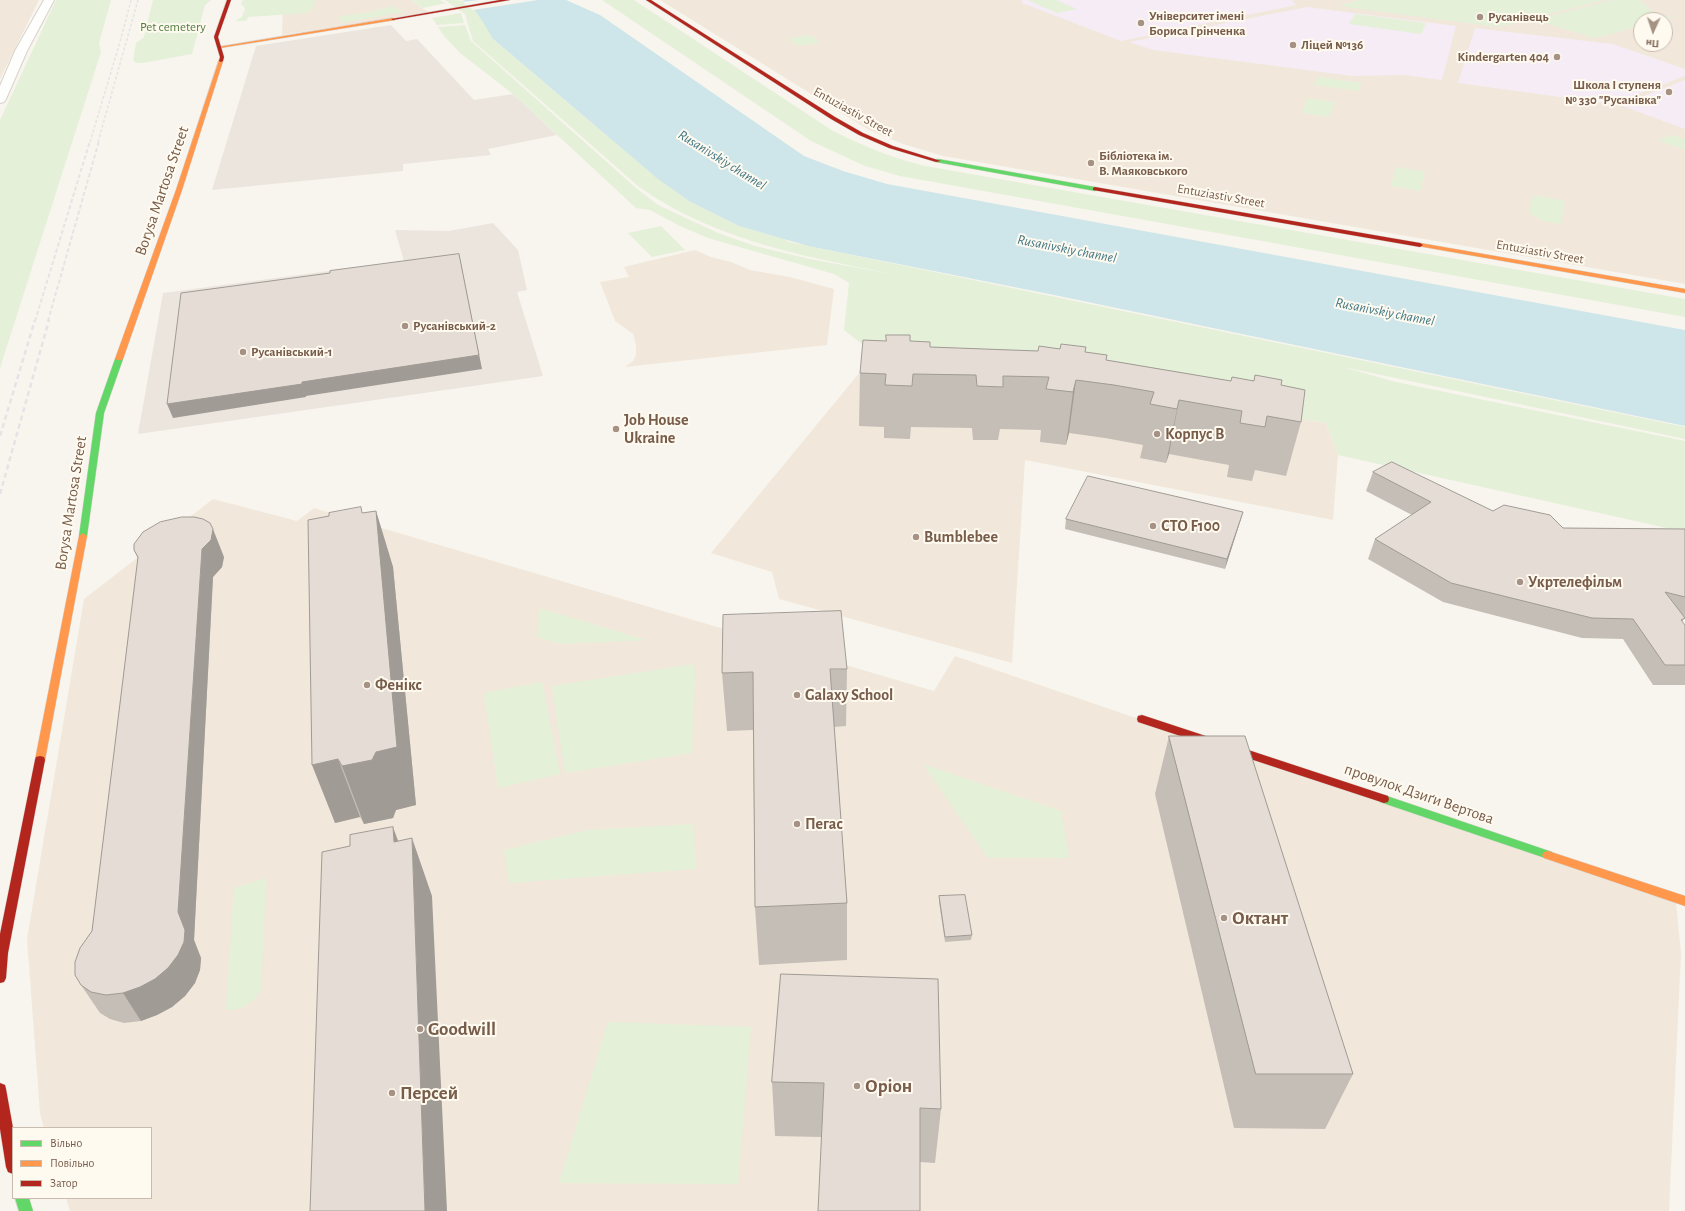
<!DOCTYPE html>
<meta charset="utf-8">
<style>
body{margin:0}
#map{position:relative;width:1685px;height:1211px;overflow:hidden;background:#f8f5ee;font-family:"Alegreya Sans",sans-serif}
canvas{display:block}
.legend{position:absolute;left:12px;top:1127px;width:140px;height:72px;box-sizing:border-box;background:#fffaf0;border:1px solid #c9bbae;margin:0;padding:5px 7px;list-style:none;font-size:12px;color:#785d4b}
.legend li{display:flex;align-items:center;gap:8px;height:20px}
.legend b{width:20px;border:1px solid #c9bbae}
.north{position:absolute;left:1633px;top:12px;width:40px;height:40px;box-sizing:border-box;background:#fffaf0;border:1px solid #c9bbae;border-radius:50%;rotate:183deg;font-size:11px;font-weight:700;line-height:16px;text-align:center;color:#785d4b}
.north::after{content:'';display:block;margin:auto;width:14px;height:18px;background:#a59284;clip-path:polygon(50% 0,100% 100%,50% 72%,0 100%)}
</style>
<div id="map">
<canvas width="1685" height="1211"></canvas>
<ul class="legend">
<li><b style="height:5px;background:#63d668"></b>Вільно</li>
<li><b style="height:5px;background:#ff974d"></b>Повільно</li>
<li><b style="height:5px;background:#b3261e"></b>Затор</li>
</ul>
<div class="north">Пн</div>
</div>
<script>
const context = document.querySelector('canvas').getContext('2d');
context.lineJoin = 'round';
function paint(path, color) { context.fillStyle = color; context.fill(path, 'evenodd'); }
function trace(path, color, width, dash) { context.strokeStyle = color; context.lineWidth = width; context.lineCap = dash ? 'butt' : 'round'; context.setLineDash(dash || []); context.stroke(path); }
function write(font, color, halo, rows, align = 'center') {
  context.font = font + ' "Alegreya Sans",sans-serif'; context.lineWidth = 4; context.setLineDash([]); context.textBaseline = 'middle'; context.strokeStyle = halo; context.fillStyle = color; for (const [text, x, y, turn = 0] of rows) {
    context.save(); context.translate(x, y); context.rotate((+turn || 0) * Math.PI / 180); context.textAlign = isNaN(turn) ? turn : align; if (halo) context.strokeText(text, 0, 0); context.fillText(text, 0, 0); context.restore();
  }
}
paint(new Path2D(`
 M 0,0 L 39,0 L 0,79 Z
 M 283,0 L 411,0 L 428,12 L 282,35 Z
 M 660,0 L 1685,0 L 1685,284 L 943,156 L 903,144 L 869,130 ZM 1641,20 L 1665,20 L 1665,44 L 1641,44 Z
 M 695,250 L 711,257 L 731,262 L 750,270 L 790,277 L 834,289 L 827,345 L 625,367 L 633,361 L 636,355 L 636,345 L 633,334 L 615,321 L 600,282 L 629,277 L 624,267 Z
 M 865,366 L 1007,367 L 1326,423 L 1338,455 L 1333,520 L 1025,460 L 1012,663 L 779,599 L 772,572 L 711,553 Z
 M 213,499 L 297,521 L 314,508 L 934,691 L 955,656 L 1676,903 L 1681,953 L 1669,1211 L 70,1211 L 66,1198 L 151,1198 L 151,1128 L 44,1128 L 40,1113 L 27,939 L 84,599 Z`), '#f1e8db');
paint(new Path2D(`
 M 391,25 L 406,41 L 417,39 L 474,100 L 513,94 L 557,135 L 488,149 L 491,155 L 403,164 L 403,171 L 212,190 L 256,46 Z
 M 493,223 L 518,250 L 527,290 L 517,292 L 543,376 L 138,434 L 163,293 L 404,261 L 395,230 L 449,231 Z`), '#ebe5de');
paint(new Path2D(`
 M 1022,0 L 1292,0 L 1296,5 L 1121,41 L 1022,3 Z
 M 1307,7 L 1456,26 L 1442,80 L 1403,75 L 1352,76 L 1329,73 L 1153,50 L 1129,42 Z
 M 1475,28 L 1613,44 L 1685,69 L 1685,76 L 1611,104 L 1458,83 Z
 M 1685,80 L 1685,129 L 1620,105 Z`), '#f5ecf5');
paint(new Path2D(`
 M 56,0 L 111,0 L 99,43 L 101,52 L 0,368 L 0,120 Z
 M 153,0 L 211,0 L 205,5 L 192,54 L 143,63 L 136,63 L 133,60 L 136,43 L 144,37 Z
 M 243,0 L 316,0 L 312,9 L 307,13 L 248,17 L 246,21 L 235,21 L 242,17 L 245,8 L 241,4 Z
 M 411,0 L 440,0 L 446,3 L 423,8 Z
 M 445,0 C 451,0 459,0 464,1 C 479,7 486,28 495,41 L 656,177 L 686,199 L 739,226 L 784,239 L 789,242 L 1685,427 L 1685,439 L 1343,367 L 1396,382 L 1685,441 L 1685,532 L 1338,455 L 1326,423 L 1007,367 L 885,362 L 844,330 L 849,283 L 834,274 L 708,238 L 680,226 L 650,210 L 636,208 L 513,94 L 460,53 L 444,36 L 438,27 L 465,25 L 471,41 L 636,188 L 658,205 L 718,233 L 755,246 L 810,259 L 908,277 C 814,258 717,243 638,186 L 473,41 L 465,14 Z
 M 602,0 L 634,0 L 833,131 C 863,146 892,158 925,166 L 1685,299 L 1685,317 L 900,176 L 865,166 L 811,141 Z
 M 1027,0 L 1056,0 L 1077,9 L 1057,13 Z
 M 1360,0 L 1605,0 L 1498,27 L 1346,7 L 1340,5 Z
 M 1613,0 L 1640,0 L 1651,11 L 1672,17 L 1662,20 L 1641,20 L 1641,26 L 1594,38 L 1535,20 Z
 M 392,6 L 404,12 L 341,23 L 339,16 L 367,13 Z
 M 461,13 L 464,23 L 437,25 L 432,18 Z
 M 1355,14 L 1426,23 L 1421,34 L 1349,24 Z
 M 809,35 L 821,42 L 799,46 L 787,39 Z
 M 1318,77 L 1362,83 L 1358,91 L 1314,85 Z
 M 1308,98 L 1335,102 L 1329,117 L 1302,113 Z
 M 1673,135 L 1685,139 L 1685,150 L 1657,140 Z
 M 1396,167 L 1425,172 L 1420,191 L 1391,186 Z
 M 1533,195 L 1565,201 L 1561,224 L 1543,221 L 1529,213 Z
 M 661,226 L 685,250 L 652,257 L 628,233 Z
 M 539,608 L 646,640 L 560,644 L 538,637 Z
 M 694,664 L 695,676 L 692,753 L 565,773 L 552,686 Z
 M 542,682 L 560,774 L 498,788 L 484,693 Z
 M 923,764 L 1061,811 L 1069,858 L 988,858 Z
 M 694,824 L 695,869 L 509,883 L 504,850 L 587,830 Z
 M 266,878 L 261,991 C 252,1004 242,1011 226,1010 L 234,888 Z
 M 608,1022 L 751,1027 L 738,1184 L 559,1183 Z`), '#e4f0d8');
paint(new Path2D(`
 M 463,0 L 566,0 L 600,15 L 804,156 L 843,171 L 887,184 L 1685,330 L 1685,426 L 1054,295 L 808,246 L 739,226 L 689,201 L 658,179 L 493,39 C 484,24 478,10 463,0 Z`), '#cee6e9');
paint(new Path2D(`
 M 479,0 L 538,0 L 473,10 L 463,2 Z`), '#f8f5ee');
const street = new Path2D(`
 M 44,0 L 54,0 L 27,51 L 6,99 L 4,102 L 0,103 L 0,86 L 15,51 Z`);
const fast = new Path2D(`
 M 938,159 L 1095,187 L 1098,189 L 1095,191 L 936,162 L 936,160 Z
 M 119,357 L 123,359 L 104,413 L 87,536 L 83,539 L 79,536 L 96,413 L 115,359 Z
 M 1384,795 L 1552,852 L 1554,855 L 1552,858 L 1548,859 L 1380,802 L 1379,799 L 1380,796 Z
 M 15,1198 L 29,1198 L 33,1211 L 19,1211 Z`);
const slow = new Path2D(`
 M 393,18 L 395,20 L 220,48 L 218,47 Z
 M 219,60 L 223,61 L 182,190 L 123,359 L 121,360 L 117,360 L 115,359 L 176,190 Z
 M 1420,243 L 1685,289 L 1685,293 L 1418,246 L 1417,245 Z
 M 83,533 L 87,536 L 45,760 L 44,763 L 36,763 L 35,760 L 79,536 Z
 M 1548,851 L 1685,896 L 1685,906 L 1544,858 L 1542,855 L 1544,852 Z`);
const jam = new Path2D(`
 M 227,0 L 231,0 L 218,37 L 224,57 L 223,61 L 221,62 L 219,61 L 220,57 L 214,37 Z
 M 500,0 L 510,0 L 393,20 L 391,19 Z
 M 646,0 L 651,0 L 835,117 L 863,133 L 893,146 L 941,161 L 936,162 L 889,148 L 859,135 L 831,119 Z
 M 1095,187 L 1420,243 L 1423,245 L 1420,247 L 1093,190 L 1093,188 Z
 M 1142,715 L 1388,796 L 1389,799 L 1388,802 L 1384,803 L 1138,722 L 1137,719 L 1138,716 Z
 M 40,756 L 44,757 L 45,760 L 8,953 L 6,978 L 4,982 L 0,983 L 0,934 L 35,760 L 36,757 Z
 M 0,1083 L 5,1085 L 6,1089 L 13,1128 L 13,1174 L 8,1172 L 6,1167 L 0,1129 Z`);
trace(street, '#d7d2cb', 2);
trace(fast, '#d8d2cb', 1);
trace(slow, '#d8d2cb', 1);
trace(jam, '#d8d2cb', 1);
paint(street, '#fefefc');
paint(fast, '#63d668');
paint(slow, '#ff974d');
paint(jam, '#b3261e');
trace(new Path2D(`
 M 90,142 L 120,42 L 131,0
 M 98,142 L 138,0`), '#e5e3e6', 1.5, [3, 2]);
trace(new Path2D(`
 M 35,321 L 90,141
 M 48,321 L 99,141`), '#e5e3e6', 2, [4, 2.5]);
trace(new Path2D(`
 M 0,436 L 35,320
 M 0,494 L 49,320`), '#e5e3e6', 2.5, [5, 3.5]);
paint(new Path2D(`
 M 910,341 L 930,347 L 1038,351 L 1086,347 L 1085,352 L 1107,360 L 1231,381 L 1254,381 L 1255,375 L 1281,385 L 1301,422 L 1286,476 L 1255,470 L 1252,481 L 1227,477 L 1229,465 L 1169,454 L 1166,463 L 1140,458 L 1143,445 L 1105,438 L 1069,433 L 1066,445 L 1040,442 L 1041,430 L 1000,429 L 998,440 L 973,440 L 972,428 L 911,427 L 910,439 L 884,438 L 884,427 L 859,426 L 860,373 Z
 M 1373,472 L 1493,511 L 1563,528 L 1685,529 L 1685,619 L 1684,619 L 1682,622 L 1685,625 L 1685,685 L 1653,685 L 1623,639 L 1582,638 L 1443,602 L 1368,559 L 1375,539 L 1412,515 L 1366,491 Z
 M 376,511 L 393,567 L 416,805 L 396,810 L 393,818 L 364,824 L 360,817 L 335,823 L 329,516 L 363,513 Z
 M 1243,512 L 1240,522 L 1225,569 L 1065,529 L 1066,519 Z
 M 134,550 L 224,557 L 222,567 L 213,577 L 194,940 L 201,958 L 200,970 L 195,983 L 185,996 L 172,1007 L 157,1015 L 141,1021 L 124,1023 L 110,1019 L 100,1013 L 81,985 L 92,931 L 138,559 Z
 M 847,669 L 846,726 L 834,727 L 847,903 L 847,960 L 759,965 L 755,907 L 753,730 L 727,731 L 722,673 Z
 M 1169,736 L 1353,1074 L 1325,1129 L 1234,1128 L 1155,794 Z
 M 939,896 L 972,935 L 971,940 L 945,942 L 939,902 Z
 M 781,974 L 941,1109 L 935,1163 L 920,1162 L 821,1137 L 775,1136 L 772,1082 Z`), '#c5beb7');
paint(new Path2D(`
 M 459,254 L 482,369 L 306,396 L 306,397 L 173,418 L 167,404 L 302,382 Z
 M 1076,380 L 1069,433 L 1066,445 L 1073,392 Z
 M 1179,400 L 1169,454 L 1166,463 L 1177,409 Z
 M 376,511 L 393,567 L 416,805 L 396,810 L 393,818 L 364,824 L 342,766 Z
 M 1243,512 L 1240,522 L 1225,569 L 1227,559 Z
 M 213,529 L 224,557 L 222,567 L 213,577 L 194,940 L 201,958 L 200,970 L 195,983 L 185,996 L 172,1007 L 157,1015 L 141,1021 L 123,993 L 178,912 L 202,549 Z
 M 338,759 L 360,817 L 335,823 L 312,765 Z
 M 393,827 L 414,884 L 394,842 Z
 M 412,838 L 432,896 L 447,1211 L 425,1211 Z`), '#a09b95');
const building = new Path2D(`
 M 459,254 L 479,355 L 302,382 L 302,384 L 167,404 L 181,293 L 330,273 L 330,271 Z
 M 886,335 L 910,335 L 910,341 L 930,342 L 930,347 L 1038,351 L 1039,346 L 1060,349 L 1061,344 L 1086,347 L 1085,352 L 1107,355 L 1106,360 L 1231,381 L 1232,377 L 1254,381 L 1255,375 L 1282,380 L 1281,385 L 1305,390 L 1301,422 L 1267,416 L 1265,427 L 1240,423 L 1242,411 L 1179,400 L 1177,409 L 1150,404 L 1154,392 L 1114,385 L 1076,380 L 1073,392 L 1046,389 L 1049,377 L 1003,376 L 1003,387 L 977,386 L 976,375 L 913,374 L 912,386 L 885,385 L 886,374 L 860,373 L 863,340 L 886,341 Z
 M 1392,462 L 1493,511 L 1504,505 L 1550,515 L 1563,528 L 1685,529 L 1685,597 L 1665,592 L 1685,618 L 1681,620 L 1685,625 L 1685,665 L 1665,665 L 1633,619 L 1592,618 L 1451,583 L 1375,539 L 1431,502 L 1373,472 Z
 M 1088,476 L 1243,512 L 1227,559 L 1066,519 Z
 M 361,507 L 362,513 L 376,511 L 397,747 L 376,752 L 372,760 L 342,766 L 338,759 L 312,765 L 308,520 L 329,516 L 329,513 Z
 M 182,517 L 194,517 L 203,519 L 210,523 L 213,529 L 211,540 L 202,549 L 178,912 L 185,930 L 184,942 L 178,955 L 168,968 L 155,979 L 140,987 L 123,993 L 106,995 L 91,992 L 81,985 L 75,975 L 75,962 L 80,948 L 92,931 L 138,557 L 134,550 L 134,544 L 143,532 L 160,522 Z
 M 841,611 L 847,669 L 830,669 L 847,903 L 755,907 L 753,672 L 722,673 L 723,615 Z
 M 1169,736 L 1245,736 L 1353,1074 L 1256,1074 Z
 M 393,827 L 394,842 L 412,838 L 425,1211 L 310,1211 L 322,852 L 350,846 L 350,835 Z
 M 965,895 L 972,935 L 945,937 L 939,896 Z
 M 781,974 L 938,979 L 941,1109 L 920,1108 L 920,1211 L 818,1211 L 824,1083 L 772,1082 Z`);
paint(building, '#e5ddd5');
trace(building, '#a09b95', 1);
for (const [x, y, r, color] of [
 [1480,17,4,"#a59284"],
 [1141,23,4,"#a59284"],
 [1293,45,4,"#a59284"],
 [1557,57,4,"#a59284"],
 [1669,92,4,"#a59284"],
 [1091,163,4,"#a59284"],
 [405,326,4,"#a59284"],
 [243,352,4,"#a59284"],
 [616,429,4,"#a59284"],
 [1157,434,4,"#a59284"],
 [1153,526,4,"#a59284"],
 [916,537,4,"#a59284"],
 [1520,582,4,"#a59284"],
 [367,685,4,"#a59284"],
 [797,695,4,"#a59284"],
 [797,824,4,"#a59284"],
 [1224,918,4,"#a59284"],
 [420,1029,4,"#a59284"],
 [857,1086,4,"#a59284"],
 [392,1093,4,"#a59284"]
]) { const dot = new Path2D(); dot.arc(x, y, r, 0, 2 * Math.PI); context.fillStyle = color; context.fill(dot); trace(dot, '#fffaf0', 1.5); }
write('bold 13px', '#785d4b', '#fffaf0', [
 ["Університет імені",1149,16],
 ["Бориса Грінченка",1149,31],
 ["Русанівець",1488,17],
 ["Ліцей №136",1301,45],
 ["Kindergarten 404",1549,57,"right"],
 ["Школа І ступеня",1661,85,"right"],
 ["№ 330 \"Русанівка\"",1661,100,"right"],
 ["Бібліотека ім.",1099,156],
 ["В. Маяковського",1099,171],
 ["Русанівський-2",413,326],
 ["Русанівський-1",251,352]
], 'left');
write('13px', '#527e42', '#fffaf0', [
 ["Pet cemetery",173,27]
]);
write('13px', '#785d4b', '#fffaf0', [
 ["Entuziastiv Street",853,112,29],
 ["Entuziastiv Street",1221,196,10],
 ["Entuziastiv Street",1540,252,10]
]);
write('italic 14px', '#417784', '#fffaf0', [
 ["Rusanivskiy channel",722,160,32],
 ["Rusanivskiy channel",1067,249,11],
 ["Rusanivskiy channel",1385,312,11]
]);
write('16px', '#785d4b', '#fffaf0', [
 ["Borysa Martosa Street",162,191,-71],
 ["Borysa Martosa Street",71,503,-81],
 ["провулок Дзиґи Вертова",1419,794,19]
]);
write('bold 16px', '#785d4b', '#fffaf0', [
 ["Job House",624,420],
 ["Ukraine",624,438],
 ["Корпус В",1165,434],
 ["СТО F100",1161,526],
 ["Bumblebee",924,537],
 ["Укртелефільм",1528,582],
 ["Фенікс",375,685],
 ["Galaxy School",805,695],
 ["Пегас",805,824]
], 'left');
write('bold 19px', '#785d4b', '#fffaf0', [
 ["Октант",1232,918],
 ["Goodwill",428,1029],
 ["Оріон",865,1086],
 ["Персей",400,1093]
], 'left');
</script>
